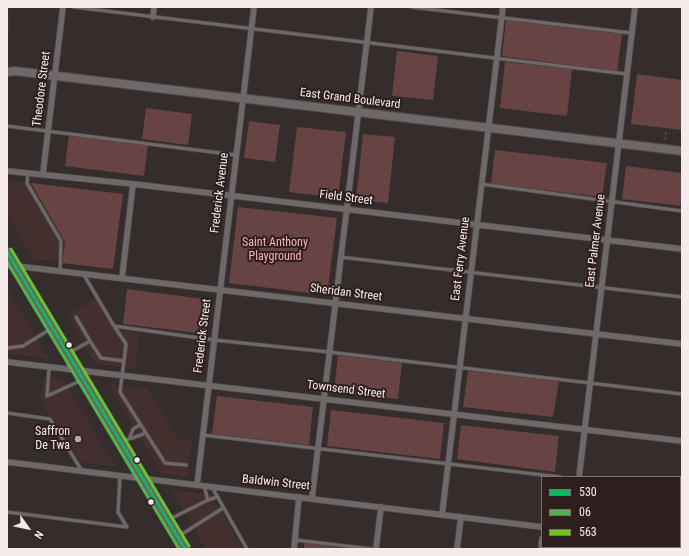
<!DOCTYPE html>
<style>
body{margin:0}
#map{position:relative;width:689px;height:556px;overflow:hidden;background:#352c2c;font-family:"Roboto Condensed",sans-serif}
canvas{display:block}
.frame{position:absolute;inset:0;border:8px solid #f6ebeb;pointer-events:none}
.legend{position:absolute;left:541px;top:476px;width:140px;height:72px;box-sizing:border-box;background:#2e1e1e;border:1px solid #7e7070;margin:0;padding:5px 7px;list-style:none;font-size:12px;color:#f6ebeb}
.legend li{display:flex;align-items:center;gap:8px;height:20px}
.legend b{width:20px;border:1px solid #7e7070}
.north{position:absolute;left:8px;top:508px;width:40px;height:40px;-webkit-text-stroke:3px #2e1e1e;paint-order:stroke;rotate:123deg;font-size:11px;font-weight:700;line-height:16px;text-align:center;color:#f6ebeb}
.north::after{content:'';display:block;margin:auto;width:14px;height:18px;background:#f6ebeb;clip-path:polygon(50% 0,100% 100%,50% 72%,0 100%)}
</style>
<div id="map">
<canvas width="689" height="556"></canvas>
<div class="frame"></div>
<ul class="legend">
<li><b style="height:5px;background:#13b65e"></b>530</li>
<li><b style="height:5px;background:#50b44e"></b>06</li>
<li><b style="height:5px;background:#6dc02e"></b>563</li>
</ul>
<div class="north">N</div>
</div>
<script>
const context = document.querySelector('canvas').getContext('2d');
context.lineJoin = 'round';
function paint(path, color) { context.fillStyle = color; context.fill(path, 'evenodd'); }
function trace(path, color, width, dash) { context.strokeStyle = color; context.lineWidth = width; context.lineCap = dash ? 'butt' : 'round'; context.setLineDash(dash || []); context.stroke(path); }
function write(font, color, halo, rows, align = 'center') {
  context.font = font + ' "Roboto Condensed",sans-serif'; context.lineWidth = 4; context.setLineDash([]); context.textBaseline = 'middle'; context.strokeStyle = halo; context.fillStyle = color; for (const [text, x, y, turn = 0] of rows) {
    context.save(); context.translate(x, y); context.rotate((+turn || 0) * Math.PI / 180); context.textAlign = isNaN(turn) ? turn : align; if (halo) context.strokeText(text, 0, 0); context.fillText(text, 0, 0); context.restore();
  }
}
paint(new Path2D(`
 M 7,7 L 12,7 L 7,51 Z
 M 7,181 L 26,182 L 60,242 L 58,261 L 34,260 L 7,213 Z
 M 7,288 L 49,359 L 7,353 Z
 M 99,296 L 118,330 L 139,332 L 135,369 L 95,364 L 67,315 Z
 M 44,376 L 62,378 L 114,464 L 113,467 L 81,462 L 40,400 Z
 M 108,383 L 147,388 L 178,439 L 192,442 L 188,477 L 161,473 Z
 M 171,489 L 211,495 L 242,546 L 236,549 L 206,549 Z`), '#442f2f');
paint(new Path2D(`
 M 506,20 L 622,34 L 617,71 L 502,56 Z
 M 397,51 L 438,56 L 433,100 L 392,96 Z
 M 505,62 L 572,69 L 567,116 L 500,108 Z
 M 637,74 L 682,80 L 682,130 L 631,124 Z
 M 146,108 L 192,114 L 188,145 L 142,139 Z
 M 249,121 L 280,125 L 275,162 L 244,158 Z
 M 297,127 L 346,132 L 338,198 L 289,192 Z
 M 363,134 L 395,137 L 388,203 L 356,200 Z
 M 69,135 L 148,145 L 144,176 L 65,166 Z
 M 495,150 L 607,163 L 602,197 L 491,184 Z
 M 626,166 L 682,173 L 682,206 L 622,199 Z
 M 31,183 L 123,194 L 113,269 L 62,263 L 65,242 Z
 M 238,207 L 337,218 L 327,295 L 229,283 Z
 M 127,289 L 211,300 L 207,334 L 123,324 Z
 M 338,355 L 402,363 L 398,399 L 334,392 Z
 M 468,371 L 559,381 L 553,417 L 463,407 Z
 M 217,396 L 313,407 L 309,445 L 212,434 Z
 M 331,410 L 444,423 L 440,459 L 327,446 Z
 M 461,425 L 559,436 L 555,472 L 457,459 Z
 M 304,543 L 349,549 L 304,549 Z`), '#674344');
const service = new Path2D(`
 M 73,7 L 627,74
 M 411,7 L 631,33
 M 7,126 L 236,155
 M 28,172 L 27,183 L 61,241 L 60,271
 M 481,184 L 682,211
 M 340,257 L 682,297
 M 84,275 L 114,326 L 214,340 L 329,352 L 682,394
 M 76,317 L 90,341
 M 114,326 L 126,344 L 124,361
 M 7,348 L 23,346 L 52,328
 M 69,353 L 90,341 L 101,358 L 124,361 L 120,392 L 165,463 L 186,465
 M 49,368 L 47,396 L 82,380
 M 7,413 L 50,419 L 82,471
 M 203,435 L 560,477
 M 130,437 L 133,429 L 140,425
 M 122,442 C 130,437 137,438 145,433
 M 204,486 L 208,500
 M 212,487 L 247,549
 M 680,491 L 682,492
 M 7,512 L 127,527 L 118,512 L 120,476
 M 170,519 L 208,500 L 217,497
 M 179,536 L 223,508
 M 295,540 L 372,549
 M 666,549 L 667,547`);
const minor = new Path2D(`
 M 153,17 L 154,7
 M 7,171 L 133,184 L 682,249
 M 43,173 L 63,7
 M 7,265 L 682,344
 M 122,278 L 133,184
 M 7,362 L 682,441
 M 7,462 L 542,527
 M 579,477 L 635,7
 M 197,485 L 254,7
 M 312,498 L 371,7
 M 442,515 L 503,7
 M 680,544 L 682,544
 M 294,549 L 299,497
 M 376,549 L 381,507
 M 457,549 L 461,517
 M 541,549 L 542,539
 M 624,549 L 624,547`);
const secondary = new Path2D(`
 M 7,72 L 15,71 L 682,151`);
const primary = new Path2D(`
 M 7,252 L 185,549`);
trace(service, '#504949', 4.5);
trace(minor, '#504949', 7);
trace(secondary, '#504949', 10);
trace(primary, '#504949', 10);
trace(new Path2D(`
 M 665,140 L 666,131`), '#6b6363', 1, [3, 2]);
trace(service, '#6f6868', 3);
trace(minor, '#6f6868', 5.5);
trace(secondary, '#6f6868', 8);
trace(primary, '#6d6262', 9);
trace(new Path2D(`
 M 7,252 L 185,549`), '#13b65e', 3);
trace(new Path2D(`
 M 7,262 L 179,549`), '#50b44e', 3);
trace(new Path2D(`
 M 11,249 L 189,546`), '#6dc02e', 3);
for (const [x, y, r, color] of [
 [69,345,3.5,"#f6ebeb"],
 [78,439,4,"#b2a8a8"],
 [137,460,3.5,"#f6ebeb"],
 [151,502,3.5,"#f6ebeb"]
]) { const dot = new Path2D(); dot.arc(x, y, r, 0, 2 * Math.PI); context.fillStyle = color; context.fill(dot); trace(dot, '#2e1e1e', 1.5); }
write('12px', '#f6ebeb', '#2e1e1e', [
 ["Theodore Street",42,89,-83],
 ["East Grand Boulevard",350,99,7],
 ["Frederick Avenue",220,193,-83],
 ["Field Street",346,198,7],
 ["East Palmer Avenue",596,241,-83],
 ["East Ferry Avenue",461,259,-83],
 ["Sheridan Street",346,293,7],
 ["Frederick Street",203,336,-83],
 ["Townsend Street",346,390,7],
 ["Baldwin Street",276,483,6]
]);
write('12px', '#ffb4b4', '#2e1e1e', [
 ["Saint Anthony",275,243],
 ["Playground",275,257]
]);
write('12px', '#f6ebeb', '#2e1e1e', [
 ["Saffron",70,432],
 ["De Twa",70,446]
], 'right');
</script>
